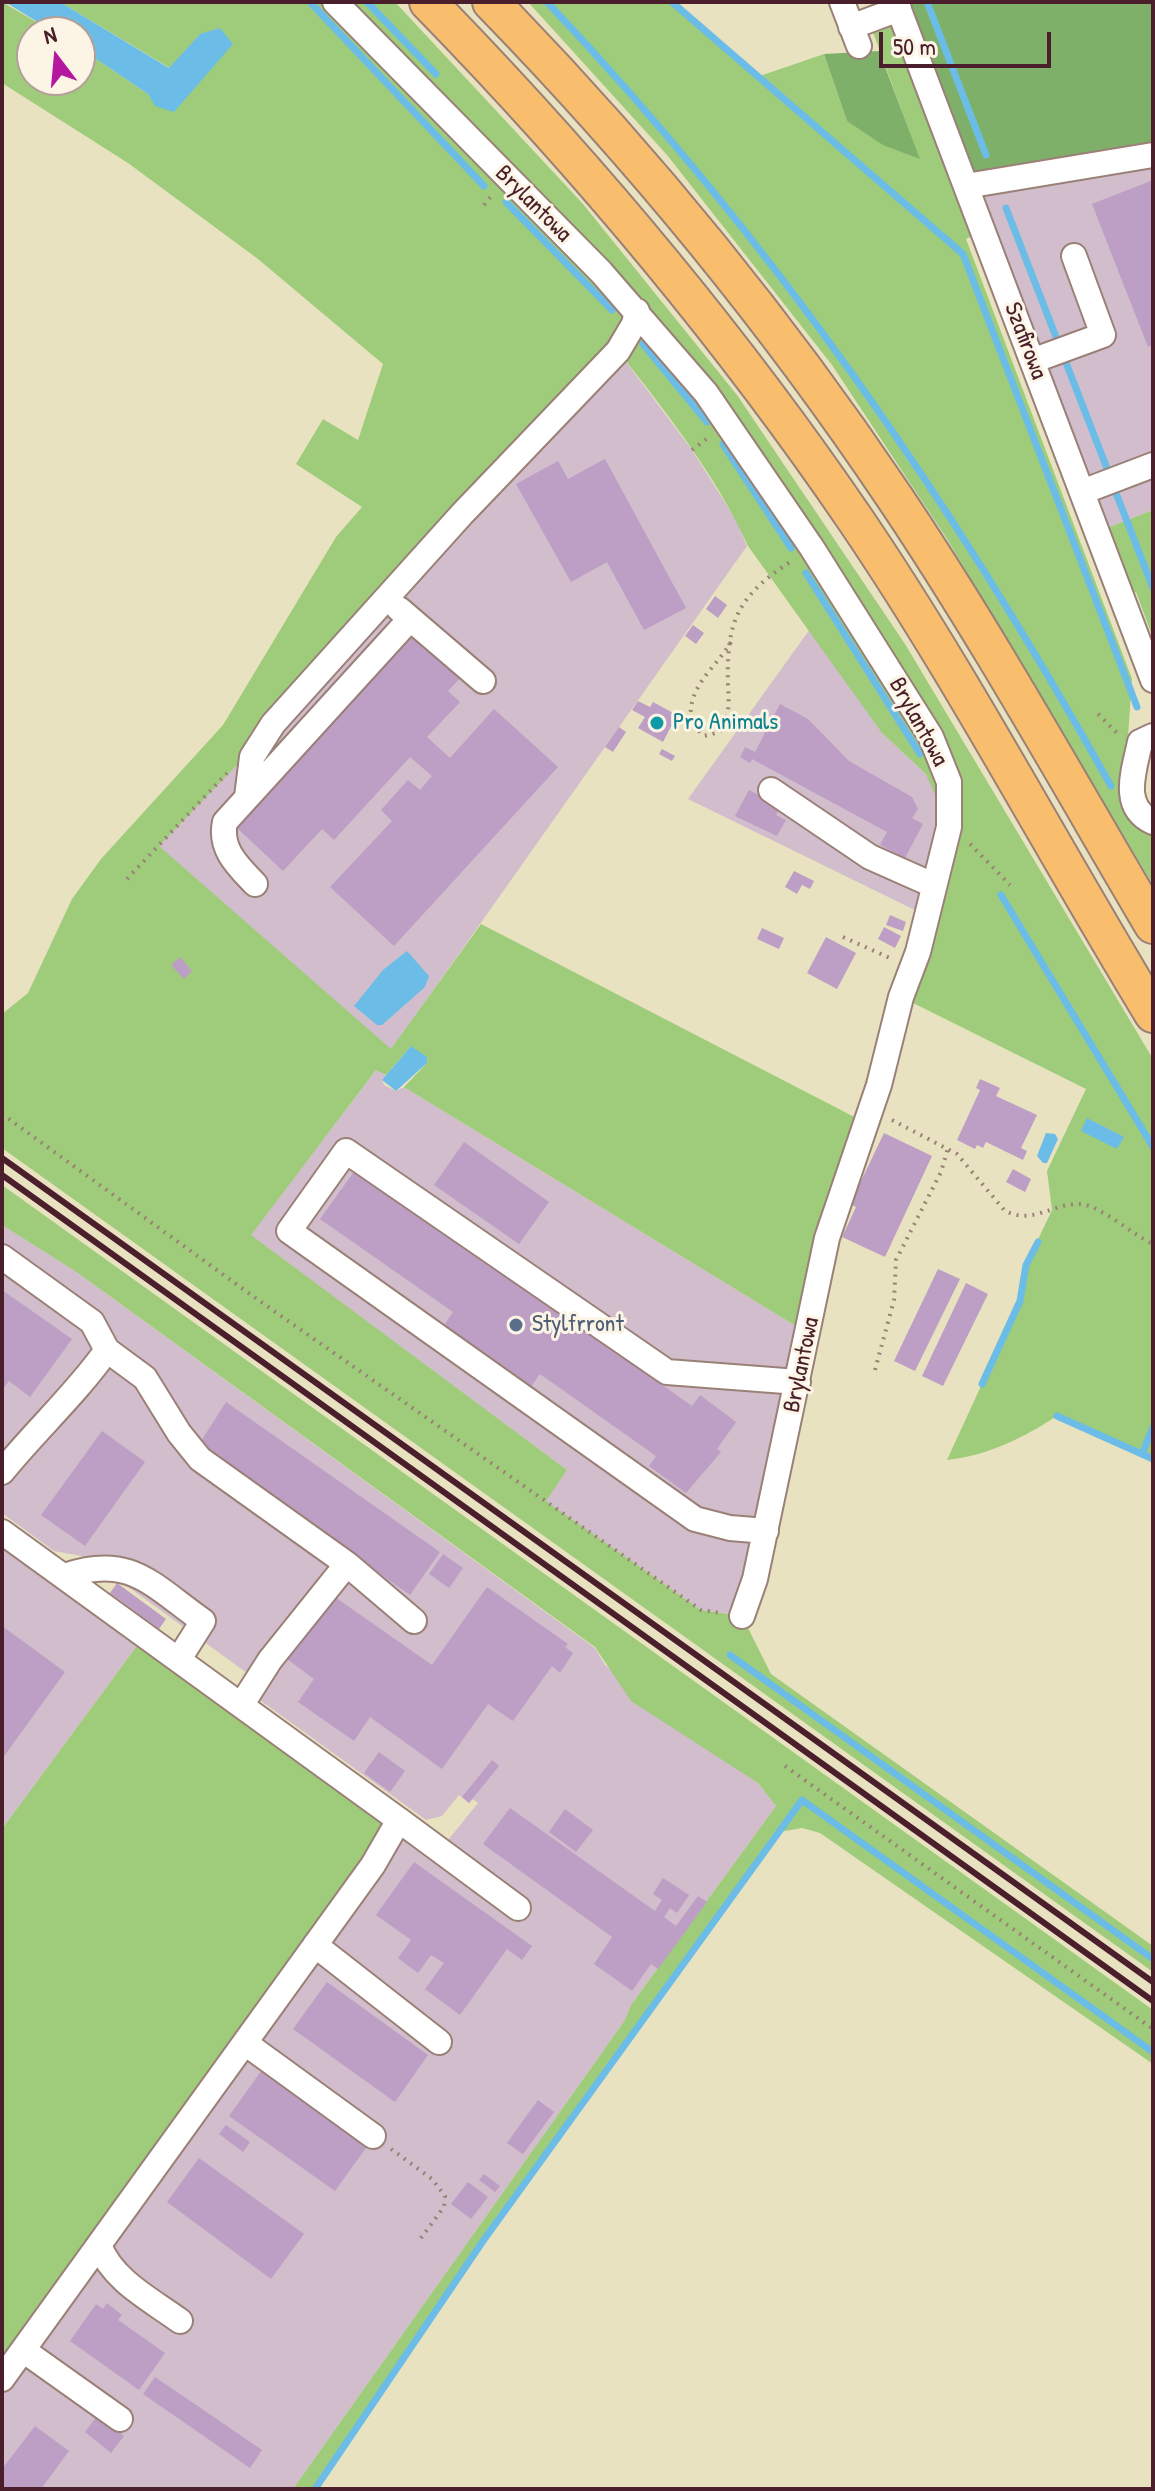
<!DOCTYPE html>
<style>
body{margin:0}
#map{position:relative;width:1155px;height:2491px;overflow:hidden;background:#e9e2c1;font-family:"Patrick Hand",sans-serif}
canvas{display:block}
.frame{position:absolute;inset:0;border:4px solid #4a1f2b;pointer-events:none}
.north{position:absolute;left:16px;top:16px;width:80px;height:80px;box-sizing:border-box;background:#fcf5e5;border:2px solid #b59f9b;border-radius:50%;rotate:344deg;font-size:22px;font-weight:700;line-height:32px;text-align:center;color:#4a1f2b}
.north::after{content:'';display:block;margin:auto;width:28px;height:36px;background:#b5179e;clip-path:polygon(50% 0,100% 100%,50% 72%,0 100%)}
.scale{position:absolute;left:879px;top:32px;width:172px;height:36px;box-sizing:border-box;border:4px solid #4a1f2b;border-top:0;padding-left:10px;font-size:24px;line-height:28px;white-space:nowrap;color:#4a1f2b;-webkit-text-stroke:6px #fcf5e5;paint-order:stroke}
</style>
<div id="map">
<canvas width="1155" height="2491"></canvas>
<div class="frame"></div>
<div class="north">N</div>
<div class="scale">50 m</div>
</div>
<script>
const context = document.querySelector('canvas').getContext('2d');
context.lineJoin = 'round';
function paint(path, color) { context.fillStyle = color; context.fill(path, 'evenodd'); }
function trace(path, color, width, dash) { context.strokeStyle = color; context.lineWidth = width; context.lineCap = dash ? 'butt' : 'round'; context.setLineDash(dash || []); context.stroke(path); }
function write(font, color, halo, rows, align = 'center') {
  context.font = font + ' "Patrick Hand",sans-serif'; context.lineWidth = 6; context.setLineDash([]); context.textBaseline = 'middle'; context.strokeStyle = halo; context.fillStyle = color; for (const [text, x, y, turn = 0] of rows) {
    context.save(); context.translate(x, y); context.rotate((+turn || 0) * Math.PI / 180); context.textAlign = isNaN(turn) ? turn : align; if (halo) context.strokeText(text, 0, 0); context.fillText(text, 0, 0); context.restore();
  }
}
paint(new Path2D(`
 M 1153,155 L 1153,510 L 1097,532 L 966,186 Z
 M 618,351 L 692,450 L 736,520 L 747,546 L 391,1050 L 158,846 L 260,741 Z
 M 810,629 L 882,733 L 926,774 L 951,805 L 925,915 L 688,799 Z
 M 377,1069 L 386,1075 L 382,1080 L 384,1085 L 396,1091 L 404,1087 L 809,1334 L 742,1616 L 701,1610 L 545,1501 L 567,1470 L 250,1235 Z
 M 2,1225 L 75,1271 L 595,1648 L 605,1665 L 758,1783 L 776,1806 L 631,2005 L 625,2020 L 293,2489 L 2,2489 L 2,2379 L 399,1820 L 440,1850 L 478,1803 L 472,1799 L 469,1803 L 459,1795 L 442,1816 L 426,1820 L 239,1685 L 247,1673 L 87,1557 L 54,1551 L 2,1513 Z
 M 2,1532 L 145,1635 L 2,1829 Z`), '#d1bdcc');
paint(new Path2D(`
 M 2,2 L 54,32 L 32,32 L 32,80 L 80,80 L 80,48 L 148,94 L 156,106 L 200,34 L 170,68 L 60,2 L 395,2 L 583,204 L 737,395 L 905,644 L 1153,1059 L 1153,1459 L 1057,1416 C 1023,1438 987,1456 947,1460 L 1020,1301 L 1026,1265 L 1052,1210 L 1047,1171 L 1086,1089 L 901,997 L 949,827 L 926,774 L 882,733 L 748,546 C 716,475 666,412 618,351 L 260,741 L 159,846 L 391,1049 L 481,924 L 866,1123 L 809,1334 L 404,1087 L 427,1063 L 411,1046 L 386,1075 L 376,1070 L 251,1235 L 567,1470 L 546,1501 L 701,1610 L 742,1616 L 771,1674 L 1153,1946 L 1153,1972 L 2,1148 L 2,1014 L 28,993 L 72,899 L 101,859 L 223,725 L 336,537 L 362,507 L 296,464 L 323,419 L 358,440 L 383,364 L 258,259 L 128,163 L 2,83 Z
 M 528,2 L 672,2 L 757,77 L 824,54 L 847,121 L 919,158 L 870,24 L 900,13 L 983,231 L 966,239 L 1132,679 L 1123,807 L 1132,823 L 1153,835 L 1153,885 L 947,539 L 832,365 L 667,155 Z
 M 1153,510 L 1153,638 L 1136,592 L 1122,597 L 1097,532 Z
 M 2,1185 L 1153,2010 L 1153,2064 L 820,1833 L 802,1828 L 779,1832 L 483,2241 L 315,2489 L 293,2489 L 625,2020 L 631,2005 L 776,1806 L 758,1783 L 631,1701 L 595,1647 L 75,1271 L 2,1225 Z
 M 145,1635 L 399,1820 L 2,2379 L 2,1829 Z`), '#9ecc7a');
paint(new Path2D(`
 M 896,2 L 1153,2 L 1153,155 L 966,186 Z
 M 879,51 L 920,159 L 883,145 L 847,121 L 824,54 Z`), '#7eb06a');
paint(new Path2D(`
 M 5,2 L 60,2 L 169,68 L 200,34 L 220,28 L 233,44 L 174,112 L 155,106 L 148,94 L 80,48 L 80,32 L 54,32 Z
 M 407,951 L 429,976 L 425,987 L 382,1025 L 377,1025 L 354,1006 L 383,970 Z
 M 411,1046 L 427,1057 L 427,1063 L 396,1091 L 382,1080 Z
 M 1087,1118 L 1124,1137 L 1117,1149 L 1081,1131 Z
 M 1046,1133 L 1055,1134 L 1058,1139 L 1047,1163 L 1043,1163 L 1037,1156 Z`), '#6bbde7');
trace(new Path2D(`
 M 310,2 L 484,186
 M 367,2 L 436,74
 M 547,2 C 772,240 952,500 1111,786
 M 672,2 L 963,254 L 1137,707
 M 927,2 L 986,155
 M 506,202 L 612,310
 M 1006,208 L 1108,471
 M 643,344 L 707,422
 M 723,444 L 791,548
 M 1116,493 L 1153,588
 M 806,573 L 920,754
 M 1001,895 L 1153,1147
 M 982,1384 L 1020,1301 L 1026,1265 L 1038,1242
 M 1057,1416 L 1153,1459
 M 1142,1454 L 1153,1427
 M 730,1655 L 1153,1959
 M 315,2489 L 483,2241 L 802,1800 L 1153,2052`), '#6bbde7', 7);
paint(new Path2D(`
 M 1153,180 L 1153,345 L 1148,347 L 1092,204 Z
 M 605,459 L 686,608 L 644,630 L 607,562 L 571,582 L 516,484 L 558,461 L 568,479 Z
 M 715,596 L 727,605 L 718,618 L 706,609 Z
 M 693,625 L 704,633 L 696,644 L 685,636 Z
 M 414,634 L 461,677 L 448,691 L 460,702 L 427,737 L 450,758 L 494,709 L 558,767 L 394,946 L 330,887 L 392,821 L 381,810 L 408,780 L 420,790 L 432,776 L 410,757 L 334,840 L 322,829 L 283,871 L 236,827 Z
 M 638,701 L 650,707 L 653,702 L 677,715 L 663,742 L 638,728 L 645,717 L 632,710 Z
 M 780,704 L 808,719 L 849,761 L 912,797 L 918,809 L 912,818 L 923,824 L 905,858 L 880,845 L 887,832 L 752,759 L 750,763 L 740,757 L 745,747 L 755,752 Z
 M 619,727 L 626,732 L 613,752 L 605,747 Z
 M 662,749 L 675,756 L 672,761 L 659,754 Z
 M 749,790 L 781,807 L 776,815 L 786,820 L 777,836 L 735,816 Z
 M 794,871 L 814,881 L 810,889 L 802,885 L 797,894 L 785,887 Z
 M 890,915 L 906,922 L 903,931 L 886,925 Z
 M 884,927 L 901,936 L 895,948 L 878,939 Z
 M 762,928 L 784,938 L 779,949 L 757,939 Z
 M 826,937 L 856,953 L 837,989 L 807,973 Z
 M 180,957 L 192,971 L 184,979 L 171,965 Z
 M 980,1079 L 1000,1088 L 996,1096 L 1037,1115 L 1021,1148 L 1027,1151 L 1023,1160 L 986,1142 L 983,1148 L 977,1145 L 975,1149 L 957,1140 L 980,1090 L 976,1088 Z
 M 884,1133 L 932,1156 L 885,1257 L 842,1237 L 856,1207 L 850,1204 Z
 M 464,1142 L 549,1202 L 519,1244 L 434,1185 Z
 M 356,1169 L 692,1406 L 700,1395 L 736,1422 L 717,1449 L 721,1452 L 686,1493 L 649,1466 L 656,1456 L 540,1374 L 528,1391 L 441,1330 L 453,1312 L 320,1219 Z
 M 1013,1169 L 1031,1179 L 1025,1192 L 1006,1182 Z
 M 938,1269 L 960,1279 L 915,1371 L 894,1361 Z
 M 966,1283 L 988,1294 L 943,1386 L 922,1376 Z
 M 2,1290 L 72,1339 L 30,1397 L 9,1381 L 2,1390 Z
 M 226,1402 L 440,1552 L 410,1595 L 198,1446 Z
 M 102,1431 L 145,1462 L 85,1546 L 41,1515 Z
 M 443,1554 L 463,1568 L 449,1588 L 429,1574 Z
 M 117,1583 L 166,1619 L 159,1629 L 110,1593 Z
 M 487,1587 L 568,1644 L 565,1647 L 573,1653 L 560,1673 L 552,1666 L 513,1721 L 488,1704 L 442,1769 L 370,1717 L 354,1741 L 298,1702 L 314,1679 L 287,1659 L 332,1595 L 432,1665 Z
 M 2,1626 L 65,1672 L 2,1759 Z
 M 379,1752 L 405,1771 L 390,1792 L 364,1773 Z
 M 492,1760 L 499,1766 L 469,1803 L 462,1797 Z
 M 510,1808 L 655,1911 L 662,1900 L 653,1894 L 663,1878 L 689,1895 L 677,1913 L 670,1908 L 664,1917 L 676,1926 L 698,1896 L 707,1902 L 658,1969 L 651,1964 L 632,1991 L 594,1964 L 612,1937 L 483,1844 Z
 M 565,1809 L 593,1830 L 576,1852 L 549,1832 Z
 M 414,1862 L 532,1946 L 522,1960 L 507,1949 L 460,2015 L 425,1989 L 444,1963 L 431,1955 L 418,1973 L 398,1958 L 411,1940 L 376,1915 Z
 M 327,1982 L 428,2055 L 395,2102 L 293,2029 Z
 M 262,2070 L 368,2145 L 335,2191 L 229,2116 Z
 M 538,2100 L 554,2112 L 523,2154 L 507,2143 Z
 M 226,2125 L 250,2142 L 243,2152 L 219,2134 Z
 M 199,2158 L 304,2234 L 271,2279 L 167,2202 Z
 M 484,2174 L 500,2186 L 495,2192 L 479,2180 Z
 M 468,2182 L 488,2197 L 471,2219 L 451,2204 Z
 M 107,2303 L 122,2315 L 118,2320 L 165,2353 L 139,2390 L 70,2341 L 96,2304 L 103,2309 Z
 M 155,2377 L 262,2450 L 250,2468 L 143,2394 Z
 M 98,2415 L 124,2436 L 111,2453 L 85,2432 Z
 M 35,2426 L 69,2451 L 41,2489 L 6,2489 L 2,2486 L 2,2469 Z`), '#bd9fc5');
const minor = new Path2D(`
 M 335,2 L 601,272 L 706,393 L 812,548 L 931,737 L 949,782 L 949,827 L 918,952 L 901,997 L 879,1085 L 827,1238 L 755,1579 L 742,1616
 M 842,2 L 859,46
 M 896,2 L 1153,680
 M 851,27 L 899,9
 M 966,186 L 1153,155
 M 1032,361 L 1103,335 L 1074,256
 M 1082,492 L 1153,465
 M 399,609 L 483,681
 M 1153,736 L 1140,742 C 1134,771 1120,807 1153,822
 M 771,790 L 870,857 L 933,885
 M 247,797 L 252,757 L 273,724 L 462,514 L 618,351 L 634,324 L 637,311
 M 255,884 C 238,866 219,849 225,822 L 410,619
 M 2,1257 L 92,1322 L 107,1350 L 145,1378 L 179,1433 L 200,1459 L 347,1564
 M 2,1472 C 36,1430 76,1394 107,1350
 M 766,1531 L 730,1528 L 695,1519 L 289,1231 L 346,1151 L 667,1372 L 798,1382
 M 2,1532 L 399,1820 L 373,1865 L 2,2379
 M 64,1576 C 130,1553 152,1585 203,1621 L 179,1659
 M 242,1704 L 270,1660 L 347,1564 L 414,1621
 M 399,1820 L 518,1908
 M 315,1945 L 439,2042
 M 245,2043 L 373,2136
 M 99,2245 C 113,2281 150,2299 180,2321
 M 23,2350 L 120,2419`);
const highway = new Path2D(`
 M 428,2 C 585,163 728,333 855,519 C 963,678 1053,850 1153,1014
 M 491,2 C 639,154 774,318 893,495 C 986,633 1068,781 1153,925`);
trace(minor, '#9a8076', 28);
trace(highway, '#9a8076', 40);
trace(new Path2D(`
 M 484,205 L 492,195
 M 692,450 L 709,437
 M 731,642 C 715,669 684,689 692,724 L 704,736 L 720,732 C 730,717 729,702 728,684 C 726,619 739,595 793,560
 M 1098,714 L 1119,735
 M 970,844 L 1010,885
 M 127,879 L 227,773
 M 843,937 L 892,959
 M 2,1114 L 254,1297 L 701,1610 L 721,1613
 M 892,1120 L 957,1154 L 1005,1211 C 1034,1225 1052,1203 1080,1204 C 1100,1205 1133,1235 1153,1244
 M 875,1370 L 894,1300 L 896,1260 L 941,1172 L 948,1148
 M 785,1766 L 1153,2029
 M 391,2149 L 432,2179 L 445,2196 L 444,2207 L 418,2242`), '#9a8076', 4, [2, 6]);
trace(minor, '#fff', 24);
trace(highway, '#f9be6d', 36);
trace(new Path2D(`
 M 2,1158 L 1153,1982
 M 2,1175 L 1153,2001`), '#4a1f2b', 6);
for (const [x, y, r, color] of [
 [657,723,8,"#0f9aa8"],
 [516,1325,8,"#5c6f8a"]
]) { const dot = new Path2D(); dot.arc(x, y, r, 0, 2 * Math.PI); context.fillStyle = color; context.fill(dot); trace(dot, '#fcf5e5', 3); }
write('24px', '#4a1f2b', '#fcf5e5', [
 ["Brylantowa",533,204,45],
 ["Szafirowa",1025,341,69],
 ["Brylantowa",918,722,61],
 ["Brylantowa",802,1365,-78]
]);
write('24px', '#0d838f', '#fcf5e5', [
 ["Pro Animals",673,723]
], 'left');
write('24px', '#4e5e75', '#fcf5e5', [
 ["Stylfrront",532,1325]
], 'left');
</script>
